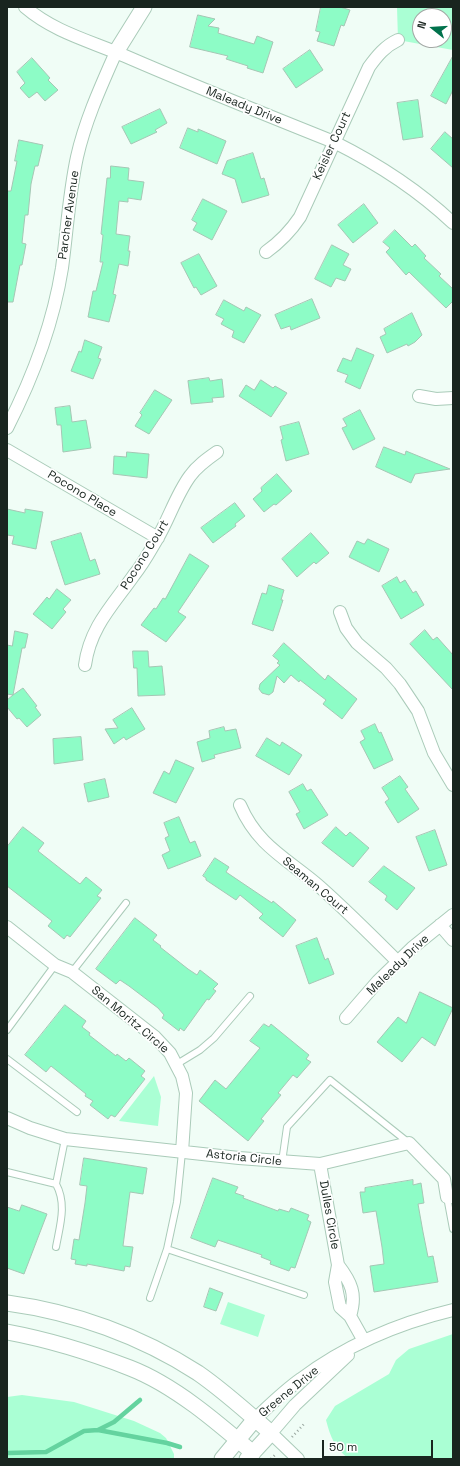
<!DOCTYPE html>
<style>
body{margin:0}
#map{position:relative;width:460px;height:1466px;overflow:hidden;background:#f0fdf6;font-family:"Space Grotesk",sans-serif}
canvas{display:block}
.frame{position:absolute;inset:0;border:8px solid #19251f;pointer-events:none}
.north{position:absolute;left:412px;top:8px;width:40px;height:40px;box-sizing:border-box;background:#fff;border:1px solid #a3a8a5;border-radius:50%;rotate:287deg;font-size:11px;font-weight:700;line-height:16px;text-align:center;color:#19251f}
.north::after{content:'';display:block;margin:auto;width:14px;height:18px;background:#01724c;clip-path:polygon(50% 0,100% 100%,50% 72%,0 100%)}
.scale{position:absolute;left:322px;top:1440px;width:111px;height:18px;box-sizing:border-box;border:2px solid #19251f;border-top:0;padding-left:5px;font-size:12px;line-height:14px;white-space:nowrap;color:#19251f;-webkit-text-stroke:3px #fff;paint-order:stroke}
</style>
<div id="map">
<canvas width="460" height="1466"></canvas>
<div class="frame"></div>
<div class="north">N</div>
<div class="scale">50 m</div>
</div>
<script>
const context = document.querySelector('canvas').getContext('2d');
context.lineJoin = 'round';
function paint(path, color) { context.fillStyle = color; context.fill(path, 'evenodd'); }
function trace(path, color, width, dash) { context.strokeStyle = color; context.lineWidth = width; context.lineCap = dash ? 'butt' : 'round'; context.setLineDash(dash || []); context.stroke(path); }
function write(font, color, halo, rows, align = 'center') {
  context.font = font + ' "Space Grotesk",sans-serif'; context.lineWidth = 3.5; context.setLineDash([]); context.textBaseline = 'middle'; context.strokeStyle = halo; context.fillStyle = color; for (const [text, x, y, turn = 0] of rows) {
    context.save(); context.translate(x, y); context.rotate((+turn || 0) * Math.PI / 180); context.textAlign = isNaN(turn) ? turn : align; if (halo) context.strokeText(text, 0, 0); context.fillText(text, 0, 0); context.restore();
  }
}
paint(new Path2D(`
 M 397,7 L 453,7 L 453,50 L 398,40 ZM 420,16 L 444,16 L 444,40 L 420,40 Z
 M 154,1076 L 161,1097 L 158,1126 L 119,1121 Z
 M 228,1302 L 265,1315 L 258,1337 L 220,1324 Z
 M 453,1334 L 453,1459 L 349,1459 C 335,1449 330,1436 326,1420 L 335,1406 L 389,1374 L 396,1360 L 409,1349 Z
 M 22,1395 L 74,1402 L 134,1421 L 160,1433 L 166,1438 L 174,1454 L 174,1459 L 7,1459 L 7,1397 Z`), '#aaffd4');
trace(new Path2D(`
 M 98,1430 L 114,1422 L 140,1400
 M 7,1453 L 46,1452 L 84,1431 L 98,1430 L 167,1443 L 180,1447`), '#64d39f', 4.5);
const building = new Path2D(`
 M 321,7 L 340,7 L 350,10 L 344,26 L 341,25 L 334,46 L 317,41 L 320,32 L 316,31 Z
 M 198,15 L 215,19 L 208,26 L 219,28 L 218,33 L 254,44 L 257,36 L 273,42 L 263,73 L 247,68 L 248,66 L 226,59 L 228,56 L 190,47 Z
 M 310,50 L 323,70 L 296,88 L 283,69 Z
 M 453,56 L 453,90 L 446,104 L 431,96 Z
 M 32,58 L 50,78 L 48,80 L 58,90 L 45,101 L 37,92 L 29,98 L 20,88 L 25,83 L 17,72 Z
 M 418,100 L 423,137 L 403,140 L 397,103 Z
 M 160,109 L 167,123 L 155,130 L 157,132 L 131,144 L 122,127 Z
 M 188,128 L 198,132 L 198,129 L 226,141 L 217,164 L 180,148 Z
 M 445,132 L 453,139 L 453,168 L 431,149 Z
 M 19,140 L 43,145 L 38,166 L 35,166 L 31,184 L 28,215 L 25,215 L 22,243 L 26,244 L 22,265 L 20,265 L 13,302 L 7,302 L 7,191 L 11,191 L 17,161 L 15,161 Z
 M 253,153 L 261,179 L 264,178 L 269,195 L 242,203 L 235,179 L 222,174 L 227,161 Z
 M 111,166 L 129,168 L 128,180 L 144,182 L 141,200 L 128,198 L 128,202 L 119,201 L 116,234 L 130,236 L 128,251 L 130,251 L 128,266 L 119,264 L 113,294 L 116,295 L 109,322 L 88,317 L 93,291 L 96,291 L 103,262 L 100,262 L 103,235 L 101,234 L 107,178 L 110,178 Z
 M 203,199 L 227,211 L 212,240 L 193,230 L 197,223 L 192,220 Z
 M 364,204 L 378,223 L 353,243 L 338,225 Z
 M 395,230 L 412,247 L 415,244 L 426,256 L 424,258 L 441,274 L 439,276 L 453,289 L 453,301 L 446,308 L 409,272 L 406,275 L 386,252 L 390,248 L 383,242 Z
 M 332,245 L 349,254 L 343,265 L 351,269 L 345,281 L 336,278 L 331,287 L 315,279 Z
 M 199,254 L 217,286 L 201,295 L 196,287 L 194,288 L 181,263 Z
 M 312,299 L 320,318 L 291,330 L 290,326 L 281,329 L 275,315 Z
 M 224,300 L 244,311 L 246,307 L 261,315 L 244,343 L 232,337 L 234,331 L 221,324 L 224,319 L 216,315 Z
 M 412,313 L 422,335 L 415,342 L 408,346 L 407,344 L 387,353 L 380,337 L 386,334 L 384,329 Z
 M 85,340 L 102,347 L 98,358 L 101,359 L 93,379 L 71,371 L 79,351 L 81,352 Z
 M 357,348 L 374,355 L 360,389 L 345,382 L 348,375 L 337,371 L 343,358 L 351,361 Z
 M 209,378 L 210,381 L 222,379 L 224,397 L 212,398 L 213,402 L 191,404 L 188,381 Z
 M 261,380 L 273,388 L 275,386 L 287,393 L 271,417 L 239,396 L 246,385 L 254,390 Z
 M 155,390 L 172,400 L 149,434 L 135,426 L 142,415 L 140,413 Z
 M 70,406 L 72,422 L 86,420 L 91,448 L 63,452 L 61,425 L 57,425 L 55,408 Z
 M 360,410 L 375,439 L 353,450 L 342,428 L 347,426 L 343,419 Z
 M 299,422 L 309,454 L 286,461 L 281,440 L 283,439 L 280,427 Z
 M 384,447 L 405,455 L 406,451 L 450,469 L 415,474 L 411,483 L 376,467 Z
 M 127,452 L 149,454 L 147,478 L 113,474 L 114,456 L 126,457 Z
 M 277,474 L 292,491 L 276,505 L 274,504 L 264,512 L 253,499 L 262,491 L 261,488 Z
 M 235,503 L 245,516 L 235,524 L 236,526 L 213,543 L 201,528 Z
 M 7,509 L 25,513 L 25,509 L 43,512 L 36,549 L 12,544 L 14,536 L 7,535 Z
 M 81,533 L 90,561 L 95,559 L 100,574 L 65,585 L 51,542 Z
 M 311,533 L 329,553 L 316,564 L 314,562 L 297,577 L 282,559 Z
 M 368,539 L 389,549 L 379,572 L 349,557 L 357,541 L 364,544 Z
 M 190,554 L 209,566 L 178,612 L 186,617 L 166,642 L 141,625 L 154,608 L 156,609 L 163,598 L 165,599 Z
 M 397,577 L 400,583 L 405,580 L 413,593 L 416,591 L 424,605 L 401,619 L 382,586 Z
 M 269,585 L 284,590 L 281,600 L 283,600 L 273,631 L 252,624 L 262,593 L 266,594 Z
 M 57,589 L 71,600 L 63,609 L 66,612 L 52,629 L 33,614 L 47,597 L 49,599 Z
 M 425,630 L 433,640 L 437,637 L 453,655 L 453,690 L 410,644 Z
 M 15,631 L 28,634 L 25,648 L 22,648 L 13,695 L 23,688 L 37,706 L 35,707 L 41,715 L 27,727 L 19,718 L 17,719 L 7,707 L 7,700 L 13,695 L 7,694 L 7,645 L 12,646 Z
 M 284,643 L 325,680 L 328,675 L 357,699 L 342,719 L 323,704 L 326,700 L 300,680 L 299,682 L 291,675 L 284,683 L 277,676 L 273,692 L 269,695 L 262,693 L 259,689 L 260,684 L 280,665 L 277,663 L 279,661 L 273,656 Z
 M 133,651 L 148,651 L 149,667 L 162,666 L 165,695 L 138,696 L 137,668 L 134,668 Z
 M 132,708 L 145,729 L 126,740 L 124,737 L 114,744 L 105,729 L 118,728 L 113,720 Z
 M 375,724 L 379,733 L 381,732 L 393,760 L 374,769 L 360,742 L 365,739 L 361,731 Z
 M 224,727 L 225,731 L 236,729 L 241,748 L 214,755 L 215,758 L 202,762 L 197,742 L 210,738 L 209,731 Z
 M 81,737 L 83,760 L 54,764 L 53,739 Z
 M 267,738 L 280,746 L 282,742 L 302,755 L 289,775 L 256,756 Z
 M 176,760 L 194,768 L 176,803 L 153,793 L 164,771 L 169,774 Z
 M 400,776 L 408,787 L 405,789 L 419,809 L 398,823 L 385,802 L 389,799 L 382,788 Z
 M 105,779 L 109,797 L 88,802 L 84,784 Z
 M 303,784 L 307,791 L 311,789 L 328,815 L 304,829 L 296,814 L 300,812 L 289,792 Z
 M 179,817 L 190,843 L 195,841 L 201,856 L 168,869 L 162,855 L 170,851 L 165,838 L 169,836 L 164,823 Z
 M 23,827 L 44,843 L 38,851 L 80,884 L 86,877 L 102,890 L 97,896 L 101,898 L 70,937 L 67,935 L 64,939 L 48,926 L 52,921 L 7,886 L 7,847 Z
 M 336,827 L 346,836 L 350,832 L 369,848 L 353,867 L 322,843 Z
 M 435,830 L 447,865 L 429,871 L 416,837 Z
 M 215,858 L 229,867 L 226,872 L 272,903 L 273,901 L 296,920 L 283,937 L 259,918 L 263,914 L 240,895 L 236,900 L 206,880 L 206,878 L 203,876 Z
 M 384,866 L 415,888 L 397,910 L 385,900 L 387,896 L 369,882 Z
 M 135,918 L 157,935 L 153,940 L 161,946 L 160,947 L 188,969 L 197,975 L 200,970 L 218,984 L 213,989 L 216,991 L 209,1000 L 207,999 L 184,1031 L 180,1028 L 179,1031 L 162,1018 L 164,1015 L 158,1008 L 129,986 L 120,980 L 116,984 L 96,969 Z
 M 317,938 L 325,960 L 328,958 L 334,974 L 309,984 L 296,946 Z
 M 420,992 L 453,1008 L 435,1046 L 422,1037 L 402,1062 L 377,1042 L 398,1017 L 406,1023 Z
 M 65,1005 L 86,1021 L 82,1027 L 90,1033 L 89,1035 L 116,1056 L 117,1054 L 126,1061 L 129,1058 L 145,1071 L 141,1076 L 145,1079 L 115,1117 L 111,1115 L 108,1119 L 90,1105 L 93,1101 L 85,1096 L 86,1094 L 51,1066 L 46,1072 L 25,1055 Z
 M 264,1024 L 269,1027 L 271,1024 L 309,1055 L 306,1059 L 311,1062 L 297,1078 L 293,1075 L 278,1093 L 281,1095 L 261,1119 L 264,1121 L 248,1141 L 199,1101 L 215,1080 L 226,1089 L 260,1048 L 250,1041 Z
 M 84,1158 L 147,1168 L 143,1194 L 130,1192 L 123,1246 L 133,1247 L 130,1267 L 125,1266 L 124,1271 L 87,1264 L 87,1266 L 75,1264 L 76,1260 L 71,1259 L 74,1239 L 79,1240 L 85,1203 L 87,1186 L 80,1185 Z
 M 213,1178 L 238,1187 L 235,1193 L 244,1196 L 243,1198 L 278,1211 L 279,1209 L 289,1212 L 291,1208 L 309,1215 L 307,1220 L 311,1222 L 295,1268 L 291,1267 L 289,1271 L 270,1264 L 271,1261 L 261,1257 L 262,1255 L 218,1240 L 215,1247 L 191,1238 Z
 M 413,1180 L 413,1185 L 421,1183 L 424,1203 L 418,1204 L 423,1232 L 428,1257 L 433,1256 L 438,1282 L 374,1292 L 370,1266 L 384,1264 L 382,1247 L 376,1211 L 363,1213 L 360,1192 L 365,1192 L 365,1188 Z
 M 22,1205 L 47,1214 L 24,1274 L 7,1268 L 7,1207 L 19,1211 Z
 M 210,1288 L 223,1293 L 216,1311 L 204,1307 Z`);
paint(building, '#8dfcc6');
trace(building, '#a5c6b4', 1);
const service = new Path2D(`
 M 72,972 L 126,903
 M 7,1030 L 55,965
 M 7,1059 L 77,1112
 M 177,1064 L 200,1050 L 214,1038 L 250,996
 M 282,1162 L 287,1127 L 330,1080 L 409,1143
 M 7,1172 L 56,1184 L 65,1139
 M 56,1184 C 67,1204 60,1225 56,1247
 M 447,1197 L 453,1229
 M 167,1249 L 304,1295
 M 150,1298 L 167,1249 L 177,1202 L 182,1152`);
const minor = new Path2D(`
 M 25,7 C 54,32 90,41 125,56 C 194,86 264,114 334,142 C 378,164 417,189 453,223
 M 266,252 C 280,242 290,232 300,217 L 369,67 C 377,56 385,46 398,40
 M 419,396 L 436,399 L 453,398
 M 7,428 C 33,377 53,325 62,268 C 67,231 69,194 77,157 C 85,121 101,86 116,52
 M 7,450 L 158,538
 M 340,612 L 346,628 L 357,643 L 386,668 L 400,684 L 418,711 L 434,753 L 453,785
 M 85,665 C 90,627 113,605 134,575 C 143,564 150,551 157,539 C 169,519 176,495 190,476 C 197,466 207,459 217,452
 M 240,805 C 258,847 288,859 320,887 C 347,911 372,936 398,962
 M 440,925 L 453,940
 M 7,927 L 55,965 L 72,972 L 155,1037 L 170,1053 L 182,1076 L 186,1093 L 182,1152
 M 346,1018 L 378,981 L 412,948 L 453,915
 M 7,1118 L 30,1128 L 65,1139 L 239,1158 L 320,1164 L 409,1143 L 444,1179 L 447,1197 L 453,1197
 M 320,1164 L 338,1265 L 335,1282 L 340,1307 L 350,1316 L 364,1341
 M 338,1265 C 351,1282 357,1294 350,1316
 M 255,1419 C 270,1405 284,1391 301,1379 C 345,1346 399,1323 453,1310
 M 298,1459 L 271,1433 L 295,1405 L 348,1355`);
const tertiary = new Path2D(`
 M 116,52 L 144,7
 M 7,1303 C 74,1312 141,1336 198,1373 C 224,1391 247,1412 271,1433 L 247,1459
 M 7,1332 C 50,1340 89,1352 130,1368 C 174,1385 217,1422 253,1453
 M 222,1459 L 255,1419`);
trace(service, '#aacbb9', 8);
trace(minor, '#aacbb9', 14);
trace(tertiary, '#aacbb9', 17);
trace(new Path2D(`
 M 292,1437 L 304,1424
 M 271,1459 L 275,1455`), '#98a59e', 2.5, [1, 3]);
trace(service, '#fff', 6);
trace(minor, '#fff', 12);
trace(tertiary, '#fff', 15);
write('12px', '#19251f', '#fff', [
 ["Maleady Drive",244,106,22],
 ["Keisler Court",332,146,-65],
 ["Parcher Avenue",69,215,-82],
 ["Pocono Place",82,494,31],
 ["Pocono Court",145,555,-58],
 ["Seaman Court",315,886,40],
 ["Maleady Drive",398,965,-44],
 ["San Moritz Circle",130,1020,40],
 ["Astoria Circle",244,1158,6],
 ["Dulles Circle",329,1215,80],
 ["Greene Drive",289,1392,-39]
]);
</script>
